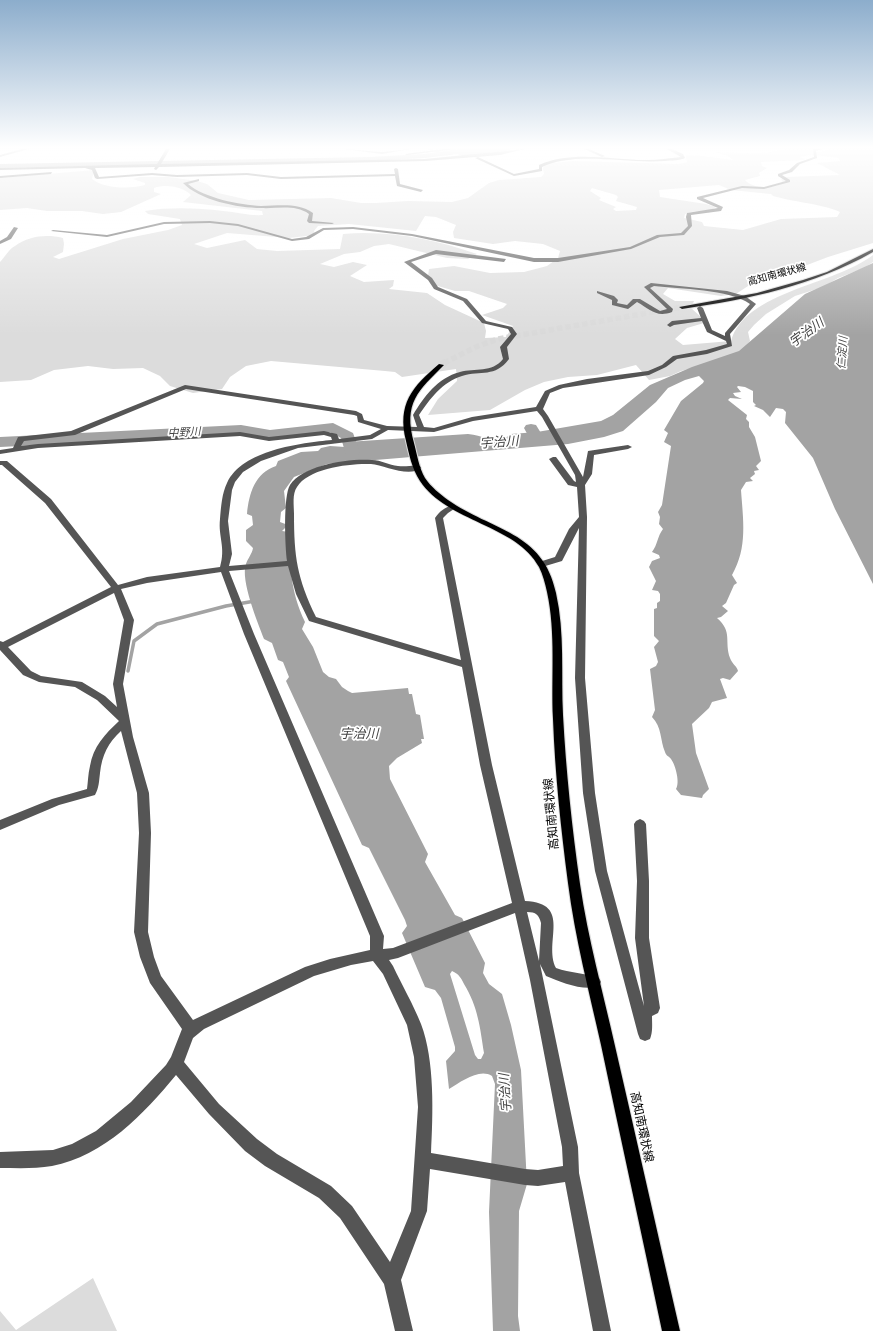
<!DOCTYPE html>
<meta charset="utf-8">
<style>
body{margin:0}
canvas{display:block;background:#fff}
</style>
<canvas width="873" height="1331"></canvas>
<script>
const context = document.querySelector('canvas').getContext('2d');
context.lineJoin = 'round';
function paint(path, color) { context.fillStyle = color; context.fill(path, 'evenodd'); }
function trace(path, color, width, dash) { context.strokeStyle = color; context.lineWidth = width; context.lineCap = dash ? 'butt' : 'round'; context.setLineDash(dash || []); context.stroke(path); }
function write(font, color, halo, rows, align = 'center') {
  context.font = font + ' "DejaVu Sans","Noto Sans JP",sans-serif'; context.lineWidth = 3.5; context.setLineDash([]); context.textBaseline = 'middle'; context.strokeStyle = halo; context.fillStyle = color; for (const [text, x, y, turn = 0] of rows) {
    context.save(); context.translate(x, y); context.rotate((+turn || 0) * Math.PI / 180); context.textAlign = isNaN(turn) ? turn : align; if (halo) context.strokeText(text, 0, 0); context.fillText(text, 0, 0); context.restore();
  }
}
paint(new Path2D(`
 M 782,149 L 816,149 L 816,152 L 820,152 L 830,149 L 873,149 L 873,243 L 828,257 L 794,270 L 760,278 L 736,294 L 721,296 L 668,288 L 663,294 L 675,301 L 694,301 L 691,308 L 701,317 L 704,323 L 687,328 L 675,339 L 683,345 L 731,341 C 745,291 835,285 873,255 L 873,262 L 864,268 L 838,278 L 823,287 L 795,296 L 766,314 L 754,325 L 748,332 L 750,341 L 744,349 L 736,356 L 681,371 L 670,376 L 649,380 L 636,365 L 597,375 L 568,377 L 544,382 L 525,390 L 490,410 L 428,415 L 438,399 L 457,381 L 456,369 L 402,377 L 395,372 L 385,371 L 271,361 L 246,366 L 230,377 L 222,389 L 193,393 L 170,386 L 160,376 L 143,368 L 113,369 L 88,366 L 54,370 L 31,380 L 0,382 L 0,262 C 5,257 9,249 15,246 C 29,236 46,234 63,238 L 64,244 L 63,252 L 53,257 L 59,259 L 123,239 L 168,230 L 182,225 L 180,219 L 148,214 L 145,211 C 170,207 197,208 223,211 C 237,212 250,216 263,215 L 262,211 L 183,202 L 191,195 C 182,186 165,184 154,188 L 154,192 L 161,194 L 121,212 L 103,214 L 82,211 L 47,211 L 27,208 L 0,210 L 0,178 L 94,170 L 92,179 C 105,189 130,189 145,185 L 145,183 L 133,179 L 140,177 L 169,177 L 197,181 L 207,184 L 218,193 L 249,200 L 331,198 L 361,203 L 376,203 L 408,201 L 452,202 L 468,198 L 489,183 L 499,180 L 541,177 L 544,174 L 543,168 L 545,164 L 573,161 L 679,164 L 687,162 L 686,156 C 693,154 723,159 733,160 L 728,156 L 714,152 C 731,152 768,156 782,149 ZM 812,155 L 839,158 L 840,161 L 817,163 L 840,175 L 787,177 L 781,179 L 783,183 C 773,189 753,189 745,180 L 760,176 L 759,173 L 767,168 L 762,166 L 761,162 L 803,160 L 805,159 L 800,157 ZM 719,185 L 731,190 L 771,194 L 773,196 C 793,202 823,204 840,212 L 837,217 L 781,219 L 743,230 L 704,226 L 702,222 L 684,218 L 685,214 C 696,209 707,214 716,207 L 706,204 L 660,197 L 659,190 ZM 592,188 L 616,195 L 618,197 L 616,201 L 637,207 L 636,210 L 616,211 L 613,209 L 616,207 L 599,200 L 601,198 L 590,191 ZM 425,216 L 436,217 L 456,225 L 453,232 L 454,238 L 493,244 L 515,241 L 543,244 L 560,251 L 558,258 L 547,266 L 524,272 L 490,273 L 454,266 L 429,269 L 428,276 L 431,284 L 455,291 L 469,291 L 507,304 L 503,308 L 482,315 L 513,326 L 506,337 L 485,338 L 486,331 L 484,323 L 445,305 L 427,293 L 389,289 L 393,286 L 394,280 L 364,282 L 350,276 L 367,265 L 353,262 L 334,267 L 320,264 L 344,254 L 360,252 L 374,246 L 389,244 L 447,258 L 468,259 L 477,254 C 433,239 389,230 343,234 L 340,249 L 277,251 L 257,249 L 245,240 L 207,248 L 194,244 L 227,233 L 289,238 L 315,235 L 314,231 L 318,226 L 349,224 L 416,231 Z
 M 93,1278 L 117,1331 L 0,1331 L 0,1311 L 16,1330 Z`), '#dcdcdc');
paint(new Path2D(`
 M 873,263 L 873,584 L 835,509 L 813,458 L 785,423 L 786,412 L 783,409 L 776,408 L 770,417 L 763,410 L 754,406 L 756,405 L 753,402 L 753,391 L 745,387 L 738,386 L 737,387 L 741,392 L 733,393 L 735,396 L 742,399 L 730,398 L 728,400 L 747,415 L 746,419 L 749,422 L 749,427 L 755,437 L 761,461 L 756,466 L 759,470 L 754,471 L 755,474 L 750,478 L 753,481 L 746,482 L 741,490 C 743,520 748,547 732,575 L 737,583 L 734,585 L 726,603 L 722,606 L 728,611 L 721,617 L 717,618 C 733,632 724,641 730,658 C 732,664 737,666 738,671 L 730,680 L 723,678 L 720,679 L 727,698 L 712,702 L 709,708 L 692,724 L 696,753 L 709,789 L 703,795 L 702,798 L 681,795 L 676,789 C 680,783 676,766 671,759 C 669,756 666,756 665,752 C 660,740 662,727 652,717 L 655,710 L 650,669 L 656,666 L 658,662 L 654,647 L 659,641 L 654,636 L 654,609 L 657,608 L 657,603 L 660,601 L 660,594 L 658,591 L 652,590 L 656,581 L 649,567 L 652,561 L 660,558 L 659,555 L 652,552 C 658,544 657,537 663,529 L 659,524 L 660,517 L 658,512 L 662,505 L 671,446 L 664,442 L 668,433 L 664,430 L 681,401 L 703,383 L 704,381 L 699,376 L 685,380 L 668,388 L 656,402 L 623,431 L 604,437 L 568,444 L 327,464 L 294,477 L 284,491 L 286,508 L 281,512 L 280,522 L 288,525 L 282,531 L 289,532 C 290,565 290,591 305,622 L 302,629 L 313,647 L 323,672 L 329,677 L 336,679 L 342,687 L 348,691 L 352,693 L 408,688 L 409,694 L 412,694 L 416,714 L 420,715 L 424,739 L 421,739 L 422,743 L 397,758 L 389,766 L 390,779 L 428,854 L 425,862 L 455,915 L 462,918 L 485,963 L 483,973 L 489,984 L 502,994 L 511,1025 L 521,1070 L 527,1184 L 519,1211 L 518,1316 L 520,1331 L 493,1331 L 489,1212 L 495,1084 L 492,1076 C 479,1068 461,1082 449,1089 L 446,1061 L 455,1051 L 455,1047 L 441,998 L 435,990 L 425,987 L 402,933 L 407,926 L 405,920 L 369,848 L 362,845 L 286,681 L 289,677 L 283,662 L 278,660 L 272,643 L 264,639 C 258,623 240,580 246,564 C 248,558 252,554 253,548 L 246,541 L 246,530 L 253,525 L 252,516 L 247,514 C 249,493 255,473 276,466 L 278,461 L 301,452 L 318,451 L 321,448 L 330,446 L 345,447 L 347,442 L 468,434 C 488,436 494,446 516,439 L 504,439 L 511,434 L 537,432 L 601,421 L 613,415 L 650,385 L 692,367 L 739,351 L 805,294 ZM 452,971 C 459,974 461,978 464,984 C 478,1007 480,1027 484,1053 L 481,1059 L 478,1059 L 475,1055 L 450,974 Z`), '#a3a3a3');
trace(new Path2D(`
 M 428,149 L 443,153`), '#a3a3a3', 1.5);
trace(new Path2D(`
 M 128,671 L 134,641 L 157,624 L 226,606 L 255,601`), '#a3a3a3', 3.5);
paint(new Path2D(`
 M 458,149 L 511,149 L 507,151 L 462,156 L 458,154 L 424,158 L 369,161 L 0,168 L 0,164 L 369,157 L 424,154 Z
 M 333,423 L 353,433 L 360,452 L 358,455 L 346,455 L 341,438 L 330,432 L 270,440 L 241,435 L 0,447 L 0,437 L 241,425 L 270,430 Z
 M 531,424 L 536,425 L 544,438 L 541,441 L 531,441 L 524,428 L 526,425 Z`), '#a3a3a3');
trace(new Path2D(`
 M 444,363 L 478,346 L 498,339 L 682,307`), '#d9d9d9', 5.5, [5.5, 3]);
trace(new Path2D(`
 M 441,365 L 446,362`), '#d9d9d9', 7, [7, 3.5]);
const major = new Path2D(`
 M 873,249 L 873,252 C 813,286 749,299 682,309 L 679,307 L 757,293 L 803,280 L 827,272 Z
 M 439,364 L 444,365 C 418,391 403,403 414,443 C 417,454 419,468 425,478 C 431,487 440,494 448,500 C 492,531 543,531 556,593 C 565,633 561,675 563,715 C 566,771 572,828 580,884 C 588,939 603,992 615,1046 C 637,1141 658,1236 680,1331 L 662,1331 C 642,1236 621,1140 601,1045 C 589,991 575,938 568,883 C 561,829 555,774 553,719 C 551,677 556,633 547,592 C 545,583 543,575 539,567 C 517,525 447,522 420,481 C 412,469 409,454 406,441 C 397,404 412,387 439,364 Z`);
trace(major, '#dbdbdb', 2);
paint(new Path2D(`
 M 22,149 L 29,149 L 0,157 L 0,155 Z
 M 166,149 L 170,149 L 161,164 L 425,159 L 525,149 L 500,155 L 425,161 L 159,167 L 156,170 L 154,169 L 155,167 L 95,168 L 99,177 L 152,173 L 177,175 L 247,173 L 281,177 L 395,174 L 394,169 L 396,168 L 398,169 L 400,184 L 423,190 L 421,192 L 397,186 L 395,176 L 281,179 L 247,175 L 177,177 L 152,175 L 97,179 L 95,178 L 92,170 L 85,168 L 0,170 L 0,168 L 157,164 Z
 M 344,149 L 382,152 L 411,149 L 382,154 Z
 M 443,149 L 457,149 L 407,155 L 405,154 Z
 M 584,149 L 589,149 L 605,156 L 602,157 Z
 M 667,149 L 672,149 L 683,154 L 685,158 C 679,161 671,160 664,161 C 627,164 575,151 542,167 L 542,171 L 514,176 L 475,158 L 478,157 L 514,174 L 539,169 L 539,165 C 572,150 611,160 647,160 C 658,160 669,158 681,157 Z
 M 813,149 L 822,149 L 816,151 L 817,158 L 800,164 L 792,172 L 782,175 L 790,180 L 790,182 L 764,189 L 742,188 L 703,198 L 723,207 L 721,211 L 691,215 L 692,226 L 684,235 L 660,237 L 631,249 L 558,262 L 534,262 L 412,236 L 353,229 L 324,230 L 309,239 L 292,241 L 238,226 L 210,223 L 164,224 L 107,237 L 51,231 L 53,230 L 107,235 L 164,222 L 210,221 L 238,224 L 292,239 L 306,237 L 323,228 L 353,227 L 412,234 L 534,258 L 558,258 L 630,247 L 657,235 L 681,233 L 688,226 L 686,217 L 687,213 L 718,208 L 697,199 L 697,197 L 742,186 L 764,187 L 786,181 L 778,176 L 778,174 L 789,170 L 797,163 L 814,157 Z
 M 52,172 L 51,174 L 0,178 L 0,176 Z
 M 199,179 L 199,181 L 188,184 C 204,198 240,205 261,206 C 279,206 297,202 313,213 L 312,221 L 334,223 L 332,224 L 309,223 L 307,221 L 309,214 C 295,204 277,209 261,208 C 238,208 199,200 183,183 Z
 M 14,227 L 18,228 L 11,239 L 0,244 L 0,241 L 7,237 Z
 M 436,250 L 506,259 L 504,262 L 436,254 L 411,262 L 432,278 L 438,287 L 467,299 L 486,321 L 512,327 L 517,334 L 507,347 L 509,359 C 495,378 481,370 462,376 C 442,382 430,399 419,415 L 424,427 L 434,428 L 472,417 L 536,407 L 545,391 L 559,385 L 587,379 L 648,371 L 662,365 L 673,356 L 706,350 L 727,344 L 726,341 L 707,332 L 702,321 L 674,325 L 670,327 L 667,325 L 672,321 L 701,318 L 697,308 L 700,306 L 703,308 L 712,330 L 725,336 L 725,333 L 750,304 C 729,289 680,289 654,286 L 650,288 L 673,309 L 672,312 C 656,318 650,309 637,302 L 628,309 L 612,305 L 612,300 L 597,293 L 597,291 L 614,296 L 618,300 L 617,303 L 627,305 L 633,299 L 640,299 L 660,311 L 667,309 L 644,287 L 651,283 L 727,291 L 745,296 L 756,304 L 730,334 L 732,346 L 707,354 L 677,359 L 666,367 L 649,375 L 563,388 L 550,393 L 543,409 L 548,416 L 583,477 L 588,451 L 628,445 L 632,447 L 628,449 L 594,455 L 592,474 L 585,485 L 587,517 L 585,678 L 595,793 L 607,871 L 644,1006 L 635,938 L 637,881 L 634,824 L 636,821 L 640,819 L 644,821 L 646,824 L 649,881 L 649,938 L 660,1008 L 658,1013 L 652,1016 C 652,1024 653,1032 650,1039 L 645,1041 L 640,1039 L 638,1034 L 595,871 L 583,793 L 575,678 L 579,528 L 562,561 L 542,567 L 538,564 L 539,562 L 555,557 L 569,529 L 579,517 L 577,487 L 568,485 L 549,459 L 553,457 L 556,457 L 574,481 L 576,482 L 575,475 L 542,417 L 537,411 L 473,421 L 434,432 L 388,430 L 372,439 L 298,448 L 261,461 L 243,472 L 235,482 L 232,490 L 228,521 L 232,554 L 229,566 L 287,561 C 285,547 283,496 290,485 C 303,465 349,458 372,460 C 381,460 389,465 398,466 C 406,467 413,465 420,466 L 421,468 C 409,478 384,465 371,464 C 351,463 308,468 297,487 C 292,494 294,505 294,514 C 294,557 297,578 316,617 L 461,660 L 435,518 C 440,511 445,507 453,505 L 457,507 L 448,513 L 443,518 L 492,765 L 525,901 C 573,903 543,942 556,968 C 570,973 585,973 599,978 L 601,982 L 599,986 C 585,992 560,982 546,976 L 540,964 L 578,1147 L 579,1173 L 611,1331 L 593,1331 L 565,1182 L 538,1186 L 525,1185 L 430,1169 L 427,1211 L 401,1280 L 413,1331 L 395,1331 L 384,1284 L 340,1218 L 319,1198 L 265,1166 L 245,1151 L 209,1114 L 176,1075 C 144,1114 104,1156 52,1166 C 35,1169 17,1168 0,1168 L 0,1152 L 53,1150 L 72,1144 L 96,1131 L 131,1102 L 166,1065 L 171,1057 L 182,1029 L 150,983 L 140,957 L 134,932 L 139,833 L 137,793 L 121,731 C 108,743 102,755 100,773 C 99,781 99,788 95,795 L 59,805 L 0,830 L 0,820 L 52,799 L 87,789 C 88,782 88,774 90,766 C 93,747 105,734 119,721 L 97,700 L 75,687 L 39,682 L 23,675 L 0,650 L 0,641 L 3,642 L 111,587 L 45,503 L 2,465 L 0,465 L 0,461 L 7,461 L 51,499 L 118,585 L 147,577 L 220,567 C 226,547 218,537 220,519 C 221,507 222,493 227,483 C 242,450 301,443 332,440 L 331,437 L 324,435 L 269,441 L 240,436 L 38,448 L 0,454 L 0,450 L 13,448 L 18,437 L 71,431 L 185,385 L 356,411 L 362,414 L 364,420 L 387,426 L 417,427 L 413,415 C 424,397 437,378 460,372 C 475,368 492,373 503,359 L 500,347 L 511,334 L 508,329 L 482,323 L 463,301 L 434,289 L 428,280 L 404,262 ZM 186,389 L 354,415 L 357,416 L 358,422 L 381,429 L 370,435 L 339,439 L 337,434 L 324,431 L 269,437 L 240,432 L 38,444 L 21,446 L 24,441 L 75,435 ZM 288,566 L 296,594 L 309,621 L 462,667 L 480,765 L 512,903 L 393,948 L 383,949 L 384,936 L 254,634 L 229,571 ZM 221,572 L 244,634 L 370,936 L 370,950 L 330,959 L 305,967 L 193,1020 L 161,976 L 154,957 L 148,932 L 151,833 L 149,793 L 133,737 L 123,684 L 134,620 L 121,589 L 147,583 ZM 114,593 L 124,620 L 113,684 L 117,707 L 105,696 L 82,682 L 41,676 L 31,671 L 8,647 ZM 527,912 C 536,912 539,915 541,923 L 539,961 ZM 515,913 L 530,980 L 562,1147 L 563,1166 L 538,1170 L 525,1169 L 431,1153 C 433,1114 435,1061 421,1024 C 413,1004 402,985 393,966 L 389,960 L 398,958 ZM 373,961 L 383,974 L 407,1025 L 414,1057 L 418,1107 L 411,1211 L 390,1262 L 352,1206 L 331,1186 L 277,1154 L 257,1139 L 219,1104 L 184,1062 L 193,1038 L 204,1029 L 314,976 L 351,965 Z`), '#555');
paint(major, '#000');
const sky = context.createLinearGradient(0, 0, 0, 335);
sky.addColorStop(0, '#8cadcc');
sky.addColorStop(0.44, '#fff');
sky.addColorStop(1, '#ffffff00');
context.fillStyle = sky;
context.fillRect(0, 0, 873, 335);
write('10px', '#000', '#fff', [
 ["高知南環状線",777,275,-15]
]);
write('italic 11px', '#444', '#fff', [
 ["仁淀川",843,353,-86],
 ["中野川",184,433,-3]
]);
write('12px', '#000', '#fff', [
 ["高知南環状線",552,814,-95],
 ["高知南環状線",641,1127,78]
]);
write('italic 13px', '#444', '#fff', [
 ["宇治川",807,333,-36],
 ["宇治川",499,443,-4],
 ["宇治川",359,735],
 ["宇治川",506,1093,-94]
]);
</script>
